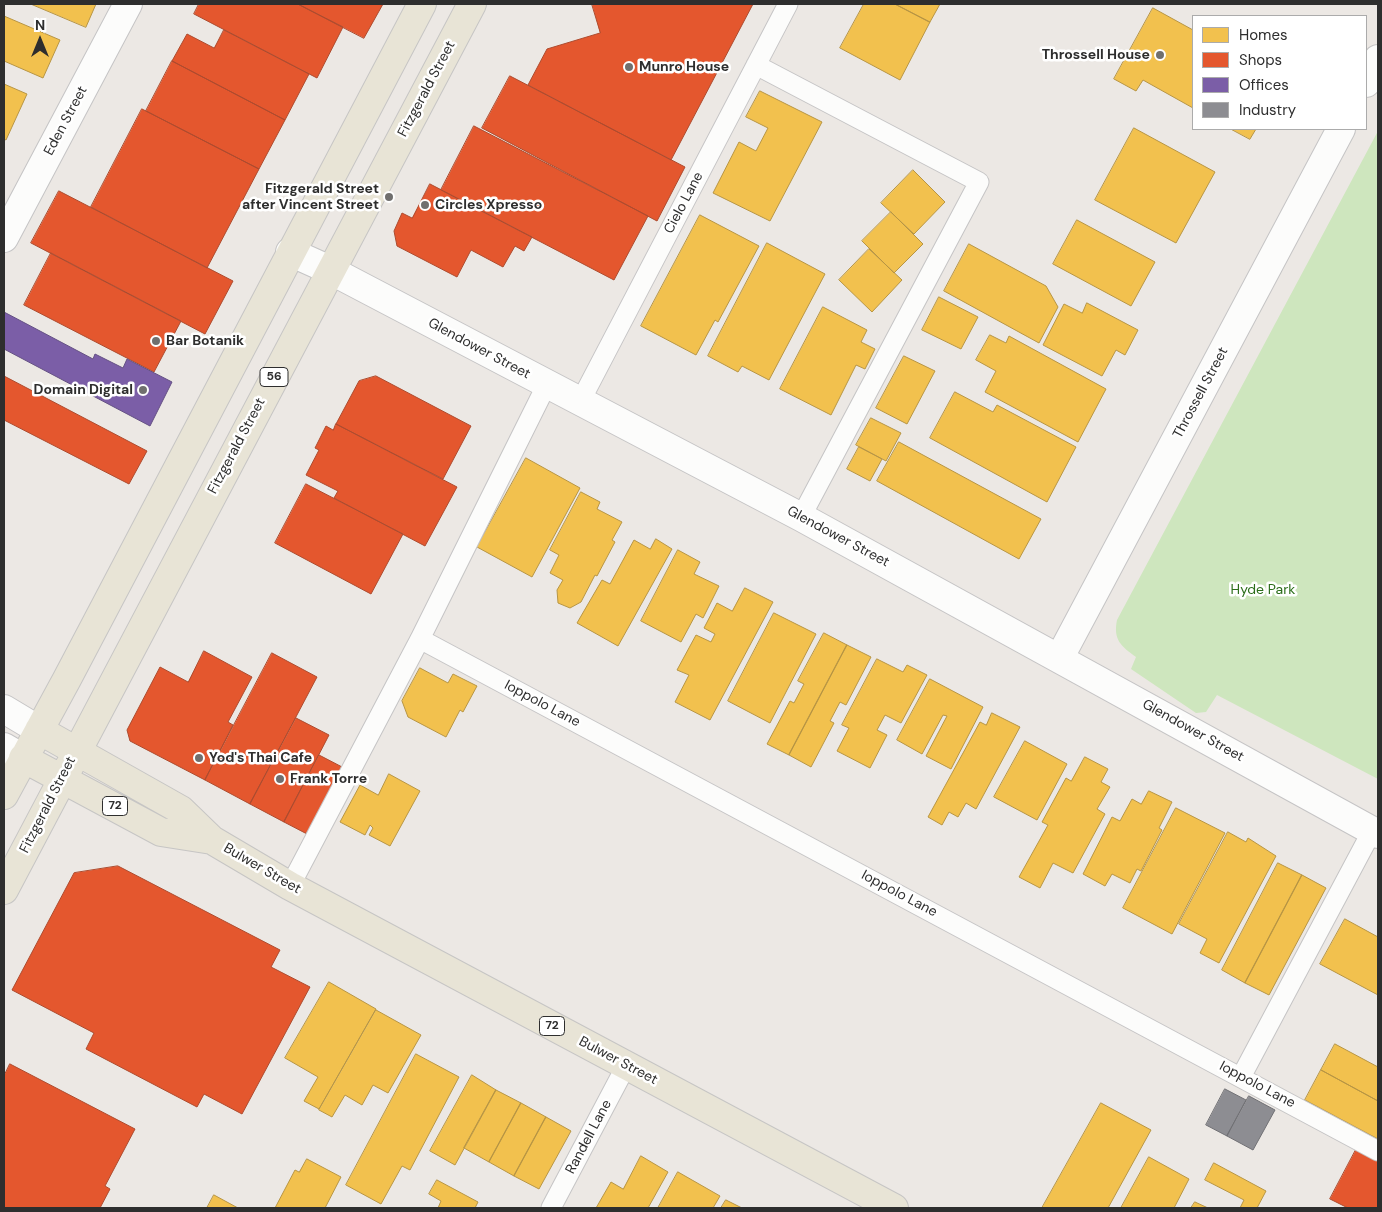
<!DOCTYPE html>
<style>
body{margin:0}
#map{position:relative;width:1382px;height:1212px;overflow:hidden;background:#ece8e4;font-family:"DM Sans",sans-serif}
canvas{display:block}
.frame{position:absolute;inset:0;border:5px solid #2e2e2e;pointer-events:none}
.legend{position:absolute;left:1192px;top:15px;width:175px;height:115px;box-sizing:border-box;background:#fff;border:1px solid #ababab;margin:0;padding:6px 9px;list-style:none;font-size:15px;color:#2e2e2e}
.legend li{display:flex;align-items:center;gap:10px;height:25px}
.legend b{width:25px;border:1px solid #ababab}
.north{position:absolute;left:15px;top:15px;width:50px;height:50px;-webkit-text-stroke:4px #fff;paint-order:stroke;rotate:0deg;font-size:14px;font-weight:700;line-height:20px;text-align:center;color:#2e2e2e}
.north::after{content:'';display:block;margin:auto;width:18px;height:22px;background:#2e2e2e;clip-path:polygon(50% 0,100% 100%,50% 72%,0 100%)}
</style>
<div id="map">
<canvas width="1382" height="1212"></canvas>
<div class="frame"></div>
<ul class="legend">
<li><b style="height:14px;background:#f2c14e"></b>Homes</li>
<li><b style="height:14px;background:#e4572e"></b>Shops</li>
<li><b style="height:14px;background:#7b5ea7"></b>Offices</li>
<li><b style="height:14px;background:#8d8d92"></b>Industry</li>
</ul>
<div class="north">N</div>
</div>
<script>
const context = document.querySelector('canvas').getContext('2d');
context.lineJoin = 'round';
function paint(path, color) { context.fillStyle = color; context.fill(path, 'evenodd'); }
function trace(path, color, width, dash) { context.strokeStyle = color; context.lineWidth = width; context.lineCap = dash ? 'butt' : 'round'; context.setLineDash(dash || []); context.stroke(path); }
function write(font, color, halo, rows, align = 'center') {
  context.font = font + ' "DM Sans",sans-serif'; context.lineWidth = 5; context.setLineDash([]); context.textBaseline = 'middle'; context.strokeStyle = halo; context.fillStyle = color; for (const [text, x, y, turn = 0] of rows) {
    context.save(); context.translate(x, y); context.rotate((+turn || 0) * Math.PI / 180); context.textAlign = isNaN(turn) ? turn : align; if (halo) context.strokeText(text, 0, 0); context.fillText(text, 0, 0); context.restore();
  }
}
paint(new Path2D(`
 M 1378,131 L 1378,779 L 1217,695 L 1206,712 L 1196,713 L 1131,669 L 1136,657 C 1121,646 1113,640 1117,620 Z`), '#cee6be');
const homes = new Path2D(`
 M 31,4 L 96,4 L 86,27 Z
 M 864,4 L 895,4 L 930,22 L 900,80 L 840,48 Z
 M 895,4 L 940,4 L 930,22 Z
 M 1153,8 L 1193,30 L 1193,108 L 1143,80 L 1136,91 L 1114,79 Z
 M 4,16 L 60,40 L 43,78 L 4,61 Z
 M 4,84 L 27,94 L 6,140 L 4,139 Z
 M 760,91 L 822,122 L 770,221 L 713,193 L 739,142 L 756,151 L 768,128 L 746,117 Z
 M 1134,128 L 1215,172 L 1176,243 L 1095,200 Z
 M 1231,129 L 1256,129 L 1250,139 Z
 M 913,170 L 945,202 L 914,234 L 881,203 Z
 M 891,212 L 923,244 L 894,273 L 862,241 Z
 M 700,215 L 759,246 L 718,322 L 715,320 L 696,355 L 641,326 Z
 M 1077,220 L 1155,262 L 1131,306 L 1053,264 Z
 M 767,243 L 825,274 L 769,380 L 742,366 L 738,372 L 708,356 Z
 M 969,244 L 1046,286 L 1058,307 L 1039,343 L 944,291 Z
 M 869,249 L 902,280 L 872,312 L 839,280 Z
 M 939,297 L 978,317 L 961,349 L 922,330 Z
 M 1087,303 L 1138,330 L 1125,355 L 1116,350 L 1102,376 L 1043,345 L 1064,304 L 1082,313 Z
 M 823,307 L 867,330 L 861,342 L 875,349 L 865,369 L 856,365 L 831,415 L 780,389 Z
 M 990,335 L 1006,343 L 1009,336 L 1106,389 L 1078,442 L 985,392 L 996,371 L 976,360 Z
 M 904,356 L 935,371 L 907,424 L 876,408 Z
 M 955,392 L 993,412 L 997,405 L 1076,447 L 1047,502 L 930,438 Z
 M 871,418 L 901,433 L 886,461 L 856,445 Z
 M 899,442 L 1041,519 L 1019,559 L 877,481 Z
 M 859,447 L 882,459 L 870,481 L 847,469 Z
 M 526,458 L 580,488 L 532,577 L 477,547 Z
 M 581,492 L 600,502 L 597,509 L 622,522 L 612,540 L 615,542 L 597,576 L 595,575 L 581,602 L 570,608 L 558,603 L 557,590 L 563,580 L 550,573 L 559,555 L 550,550 Z
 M 656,539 L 672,549 L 618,646 L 577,623 L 602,580 L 610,584 L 634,540 L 650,549 Z
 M 678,550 L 700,562 L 694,574 L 719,586 L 703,618 L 696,614 L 681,642 L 641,621 Z
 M 745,588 L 773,602 L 710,720 L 675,702 L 689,675 L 677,670 L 696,635 L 711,642 L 715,634 L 704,628 L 717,603 L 732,611 Z
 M 774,613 L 816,634 L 770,723 L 728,701 Z
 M 824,633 L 847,645 L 789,755 L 767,744 L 790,701 L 794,703 L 804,684 L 798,681 Z
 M 847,645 L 871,657 L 846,705 L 840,702 L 830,721 L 834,723 L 811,767 L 789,755 Z
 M 877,659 L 903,672 L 907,665 L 927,675 L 901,723 L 885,715 L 877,730 L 887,735 L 870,768 L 837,751 L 849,728 L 842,725 Z
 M 420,668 L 448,683 L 453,674 L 477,686 L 463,712 L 460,710 L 446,737 L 408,717 L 402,701 Z
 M 930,679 L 983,707 L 951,769 L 926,756 L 947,716 L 943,715 L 922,754 L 897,740 Z
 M 992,713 L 1020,727 L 976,809 L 966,803 L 958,817 L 949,812 L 942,825 L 928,817 L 980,722 L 986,725 Z
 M 1025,741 L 1067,764 L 1037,820 L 994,797 Z
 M 1085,757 L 1108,769 L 1101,782 L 1110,787 L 1097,809 L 1105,814 L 1073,873 L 1053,863 L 1040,888 L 1019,877 L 1048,825 L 1042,822 L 1066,778 L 1071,781 Z
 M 389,774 L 420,791 L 390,846 L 369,835 L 373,828 L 370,825 L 365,835 L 340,822 L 360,785 L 378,795 Z
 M 1149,791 L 1172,802 L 1159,828 L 1162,830 L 1141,871 L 1137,869 L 1130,883 L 1112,874 L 1105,886 L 1083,874 L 1112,817 L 1120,821 L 1132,799 L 1141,804 Z
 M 1176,808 L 1225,833 L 1172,934 L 1123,908 Z
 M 1228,832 L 1246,842 L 1248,838 L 1276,856 L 1219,963 L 1200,953 L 1207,939 L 1179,924 Z
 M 1278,863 L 1302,875 L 1245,983 L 1222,970 Z
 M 1302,875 L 1326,888 L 1269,995 L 1245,983 Z
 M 1345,919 L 1378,937 L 1378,995 L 1320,964 Z
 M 329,982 L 376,1009 L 319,1109 L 304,1101 L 318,1077 L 285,1058 Z
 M 376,1010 L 421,1035 L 388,1093 L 373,1085 L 362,1105 L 345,1095 L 332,1117 L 319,1110 Z
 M 1335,1044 L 1378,1067 L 1378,1101 L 1321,1070 Z
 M 416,1054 L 459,1077 L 410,1170 L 402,1166 L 381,1204 L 346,1185 Z
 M 1321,1070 L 1378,1101 L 1378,1139 L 1305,1100 Z
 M 472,1075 L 496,1090 L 455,1165 L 430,1151 Z
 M 496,1090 L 521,1103 L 489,1162 L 464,1148 Z
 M 521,1103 L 546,1117 L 514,1176 L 489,1162 Z
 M 1101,1103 L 1151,1130 L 1108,1208 L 1042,1208 Z
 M 546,1117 L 571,1131 L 539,1189 L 514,1176 Z
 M 641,1156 L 668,1172 L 648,1208 L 596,1208 L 611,1182 L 623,1189 Z
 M 1149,1157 L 1189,1179 L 1174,1208 L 1121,1208 Z
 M 307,1159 L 341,1177 L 325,1208 L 275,1208 L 295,1170 L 299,1172 Z
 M 1214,1163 L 1266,1191 L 1257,1208 L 1240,1208 L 1244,1200 L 1205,1180 Z
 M 678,1172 L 720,1196 L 713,1208 L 658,1208 Z
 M 437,1180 L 478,1202 L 475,1208 L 438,1208 L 441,1201 L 429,1194 Z
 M 214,1195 L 238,1208 L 207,1208 Z
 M 726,1200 L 742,1208 L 721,1208 Z
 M 1195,1202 L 1208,1208 L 1191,1208 Z`);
paint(homes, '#f2c14e');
trace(homes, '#b79544', 1);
const shops = new Path2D(`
 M 199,4 L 298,4 L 343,27 L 317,78 L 194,14 Z
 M 298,4 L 383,4 L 364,38 Z
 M 592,4 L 753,4 L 671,160 L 528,85 L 547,49 L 600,33 Z
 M 224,30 L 309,74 L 285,120 L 172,61 L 187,34 L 214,48 Z
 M 172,61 L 285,120 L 259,169 L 146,111 Z
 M 510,76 L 685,167 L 657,221 L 482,128 Z
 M 142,109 L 259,169 L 207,268 L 91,207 Z
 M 474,126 L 648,216 L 614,280 L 441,190 Z
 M 430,184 L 532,237 L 524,251 L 515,246 L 503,267 L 471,250 L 457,277 L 397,246 L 394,231 L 402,213 L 412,218 Z
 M 59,191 L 233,281 L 205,334 L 31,243 Z
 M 51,253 L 181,321 L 154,372 L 24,305 Z
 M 4,376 L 147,451 L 129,484 L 4,420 Z
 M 376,376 L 471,426 L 443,479 L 336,424 L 359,381 Z
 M 336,424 L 457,487 L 425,546 L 334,498 L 338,491 L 306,475 L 319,450 L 315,448 L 326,426 L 333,430 Z
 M 306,484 L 403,534 L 371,594 L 275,543 Z
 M 204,651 L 252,677 L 228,722 L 233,725 L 205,780 L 130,741 L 127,730 L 160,667 L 188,682 Z
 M 272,653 L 317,677 L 250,804 L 205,780 Z
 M 296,718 L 329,735 L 284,822 L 250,804 Z
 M 319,755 L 344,768 L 309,835 L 284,822 Z
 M 118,866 L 280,950 L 271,967 L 310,987 L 242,1114 L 204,1094 L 197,1107 L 86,1049 L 94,1033 L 12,990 L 74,873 Z
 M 10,1064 L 135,1129 L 105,1186 L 110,1189 L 100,1208 L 4,1208 L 4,1076 Z
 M 1359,1144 L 1378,1155 L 1378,1208 L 1348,1208 L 1330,1199 Z`);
paint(shops, '#e4572e');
trace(shops, '#ad4b2e', 1);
const offices = new Path2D(`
 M 4,312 L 93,359 L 95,354 L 123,368 L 127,359 L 172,382 L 150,426 L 4,349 Z`);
paint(offices, '#7b5ea7');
trace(offices, '#645083', 1);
const industry = new Path2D(`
 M 1225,1089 L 1246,1100 L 1227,1136 L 1206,1125 Z
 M 1249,1096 L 1275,1110 L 1253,1150 L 1227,1136 Z`);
paint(industry, '#8d8d92');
trace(industry, '#707074', 1);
const service = new Path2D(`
 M 756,65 L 979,182 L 801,517
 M 580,402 L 788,4
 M 420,639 L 1378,1151
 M 290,886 L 420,639 L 547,384
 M 1241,1077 L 1372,831
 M 551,1208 L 626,1066`);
const minor = new Path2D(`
 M 1366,83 L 1378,59
 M 4,238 L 128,4
 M 290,252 L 330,270 L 801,517 L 1378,834
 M 1060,657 L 1341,129`);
const secondary = new Path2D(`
 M 4,709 L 39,730
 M 4,747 L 23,758`);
const primary = new Path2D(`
 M 39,730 L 181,810 L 212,840 L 290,886 L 894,1208
 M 23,758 L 161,832 L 212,840
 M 4,795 L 67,679 L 422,4
 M 4,890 L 472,4`);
trace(service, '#c5c4c5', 21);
trace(minor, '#c5c4c5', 30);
trace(secondary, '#c5c4c5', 30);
trace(primary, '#c6c5c4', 30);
trace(service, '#fcfcfb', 19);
trace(minor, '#fcfcfb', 28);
trace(secondary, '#fcfcfb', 28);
trace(primary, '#e8e4d6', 28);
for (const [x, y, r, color] of [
 [1160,55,5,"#706f6e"],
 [629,67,5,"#706f6e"],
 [389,197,5,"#706f6e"],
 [425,205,5,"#706f6e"],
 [156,341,5,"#706f6e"],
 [143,390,5,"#706f6e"],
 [199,758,5,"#706f6e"],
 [280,779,5,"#706f6e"]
]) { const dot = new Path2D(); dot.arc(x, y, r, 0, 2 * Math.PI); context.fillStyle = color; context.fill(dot); trace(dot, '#fff', 2); }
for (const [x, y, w] of [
 [274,377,28],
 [115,806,25],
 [552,1026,25]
]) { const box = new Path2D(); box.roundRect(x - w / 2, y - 9.5, w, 19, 4); context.fillStyle = '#fff'; context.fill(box); trace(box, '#2e2e2e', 1); }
write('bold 12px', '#2e2e2e', null, [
 ["56",274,377],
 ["72",115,806],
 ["72",552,1026]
]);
write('bold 14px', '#2e2e2e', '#fff', [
 ["Throssell House",1150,55,"right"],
 ["Munro House",639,67],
 ["Fitzgerald Street",379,189,"right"],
 ["after Vincent Street",379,205,"right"],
 ["Circles Xpresso",435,205],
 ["Bar Botanik",166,341],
 ["Domain Digital",133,390,"right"],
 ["Yod's Thai Cafe",209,758],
 ["Frank Torre",290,779]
], 'left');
write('14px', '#2e2e2e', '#fff', [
 ["Fitzgerald Street",427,89,-62],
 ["Eden Street",66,121,-62],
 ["Cielo Lane",684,203,-62],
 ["Glendower Street",479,349,28],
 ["Throssell Street",1201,393,-62],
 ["Fitzgerald Street",237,446,-62],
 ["Glendower Street",838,537,28],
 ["Ioppolo Lane",542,704,28],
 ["Glendower Street",1193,731,29],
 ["Fitzgerald Street",48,805,-63],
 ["Bulwer Street",262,869,30],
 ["Ioppolo Lane",899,894,28],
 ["Bulwer Street",618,1061,28],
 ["Ioppolo Lane",1257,1085,28],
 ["Randell Lane",589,1137,-62]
]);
write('14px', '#2c6e1b', '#fff', [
 ["Hyde Park",1263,590]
]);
</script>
